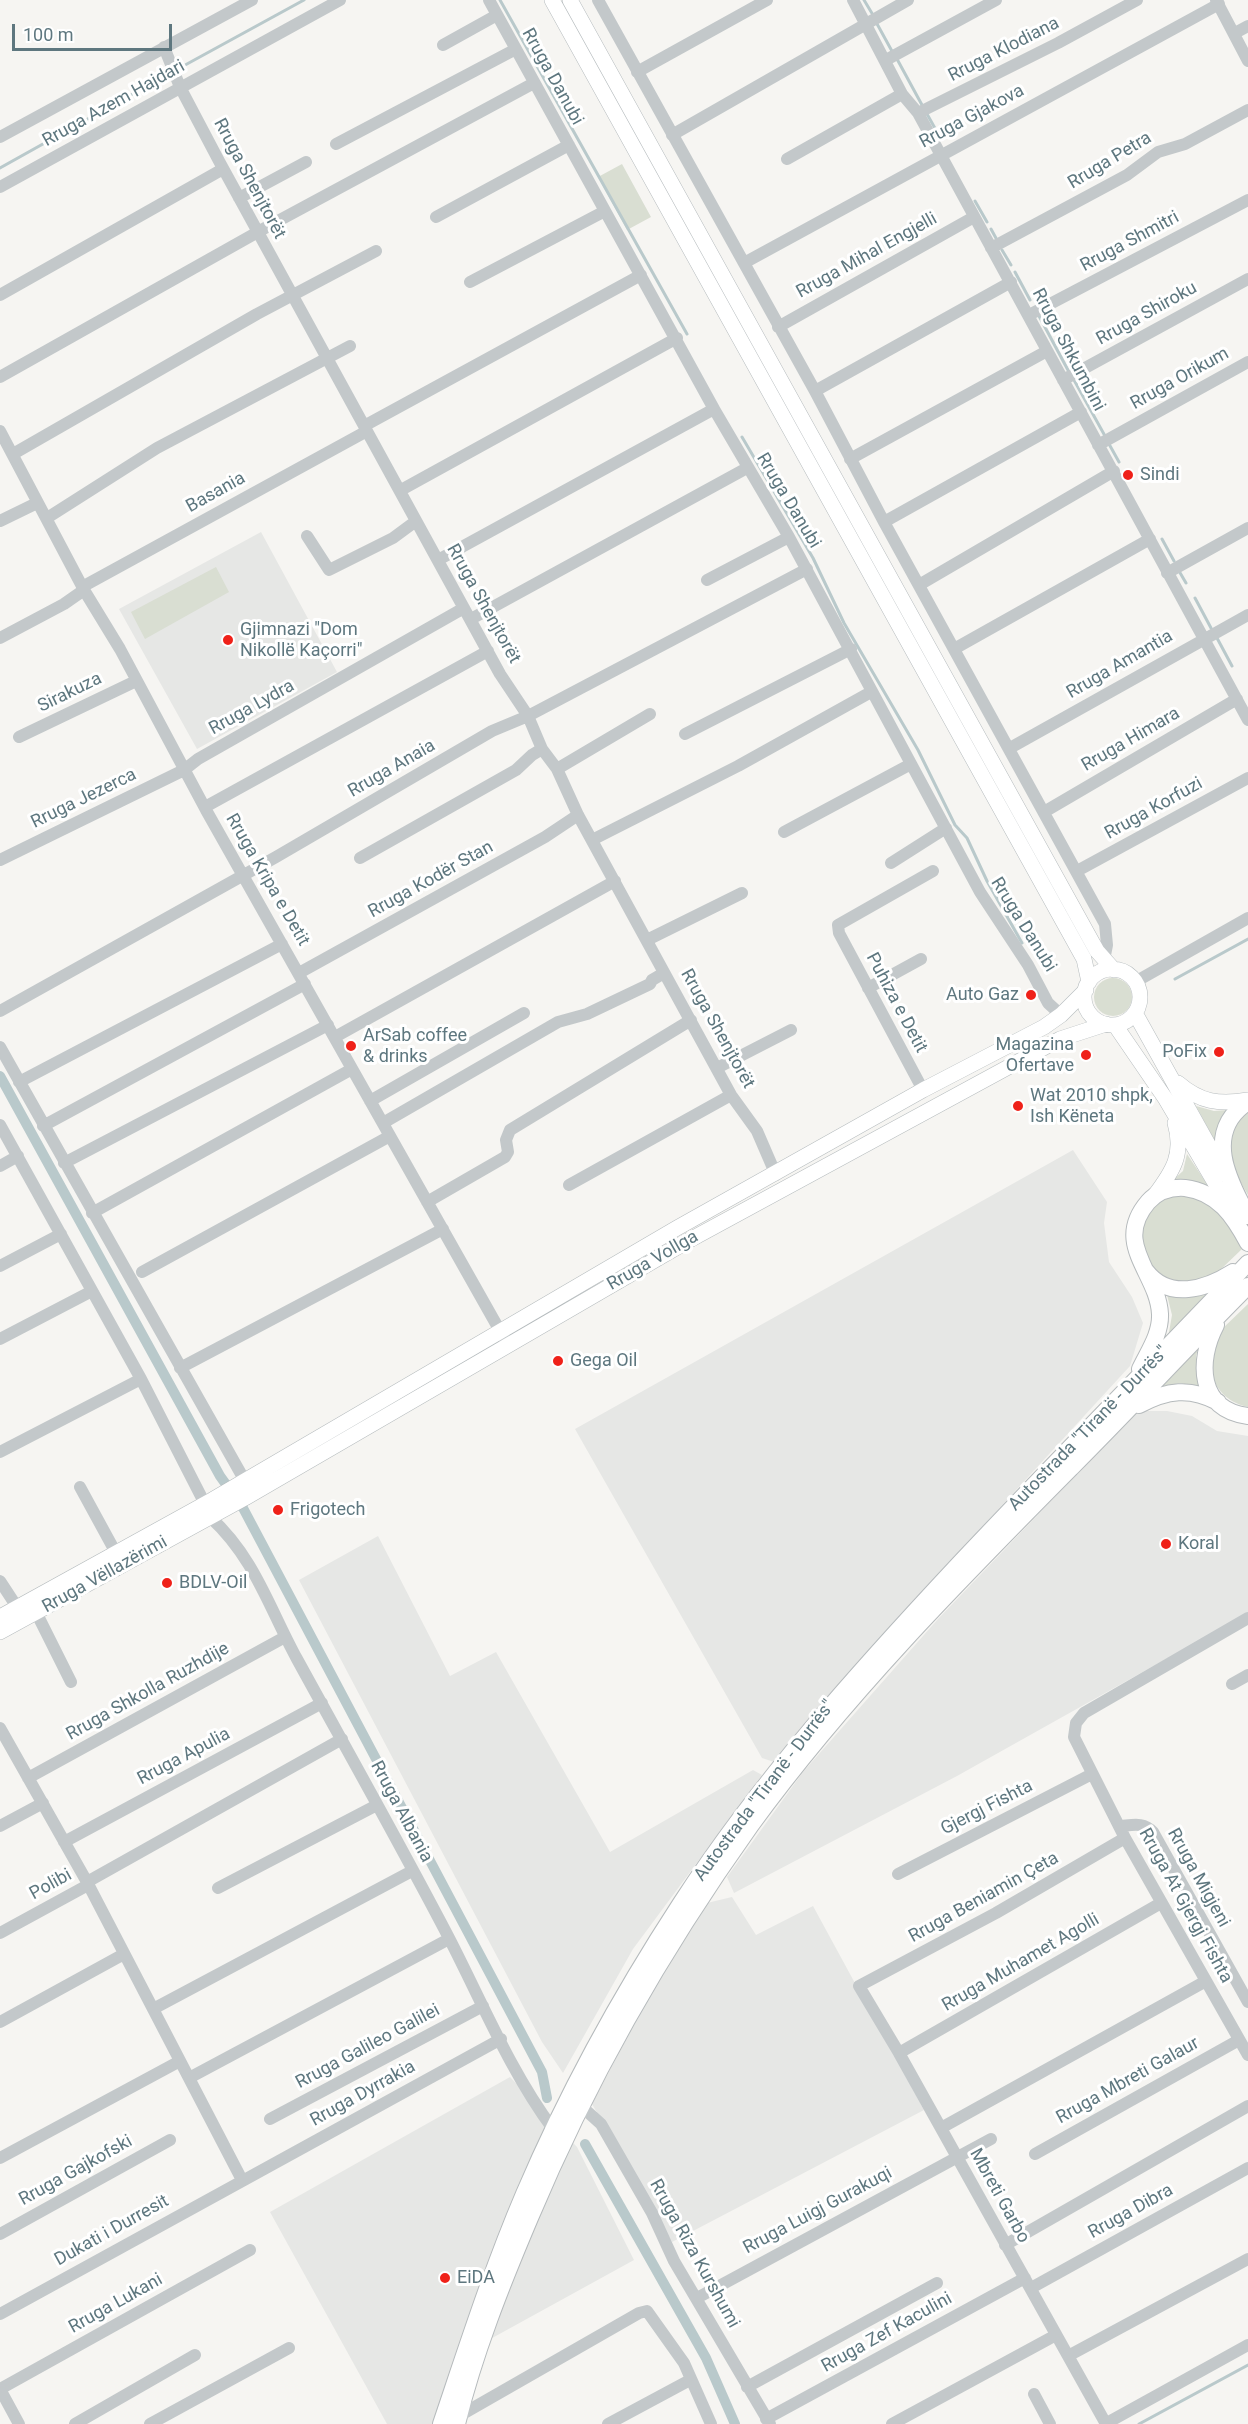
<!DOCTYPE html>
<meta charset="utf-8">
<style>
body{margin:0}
#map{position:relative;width:1248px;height:2424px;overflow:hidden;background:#f6f5f2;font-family:Roboto,sans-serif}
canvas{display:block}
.scale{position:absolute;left:12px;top:24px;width:160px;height:27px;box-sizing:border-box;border:3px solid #5e777f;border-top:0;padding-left:8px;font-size:18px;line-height:21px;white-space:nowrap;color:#5e777f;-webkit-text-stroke:4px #fff;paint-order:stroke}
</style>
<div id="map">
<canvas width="1248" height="2424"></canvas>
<div class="scale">100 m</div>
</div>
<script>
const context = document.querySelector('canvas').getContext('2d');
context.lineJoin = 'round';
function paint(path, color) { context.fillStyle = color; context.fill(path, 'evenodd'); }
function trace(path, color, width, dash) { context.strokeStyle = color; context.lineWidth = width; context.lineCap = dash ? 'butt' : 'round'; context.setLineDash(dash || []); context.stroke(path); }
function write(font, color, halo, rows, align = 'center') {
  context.font = font + ' Roboto,sans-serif'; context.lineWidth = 6; context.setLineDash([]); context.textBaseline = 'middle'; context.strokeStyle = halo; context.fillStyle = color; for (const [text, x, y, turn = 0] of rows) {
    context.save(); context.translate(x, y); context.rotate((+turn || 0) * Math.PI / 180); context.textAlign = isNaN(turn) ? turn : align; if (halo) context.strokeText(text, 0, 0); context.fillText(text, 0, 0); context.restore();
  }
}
paint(new Path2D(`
 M 261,532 L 337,672 L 197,749 L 119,609 Z
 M 1073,1150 L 1107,1202 L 1104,1223 L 1109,1262 L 1132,1297 L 1143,1323 L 1130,1366 L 860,1660 L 774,1762 L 762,1758 L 575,1429 Z
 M 1137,1411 L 1167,1411 L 1192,1416 L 1217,1431 L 1248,1436 L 1248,1613 L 957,1776 L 734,1893 L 727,1877 L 803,1772 L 938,1619 Z
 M 378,1536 L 450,1676 L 496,1652 L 610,1852 L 753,1770 L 762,1775 L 633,1949 L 563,2073 L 542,2042 L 299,1580 Z
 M 732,1897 L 756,1935 L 813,1906 L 924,2110 L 672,2242 L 592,2104 L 643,2007 L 707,1903 Z
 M 510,2077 L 577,2147 L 634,2260 L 454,2359 L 433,2424 L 387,2424 L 270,2212 Z`), '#e6e7e5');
paint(new Path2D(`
 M 622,164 L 651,217 L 627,230 L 598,177 Z
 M 216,567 L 229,592 L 145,639 L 131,612 Z
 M1094 997a19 19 0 1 1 38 0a19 19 0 1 1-38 0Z
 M 1196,1106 L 1214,1111 L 1228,1110 L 1217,1145 Z
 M 1248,1107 L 1248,1195 L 1233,1169 L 1228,1136 Z
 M 1187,1154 L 1209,1187 L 1197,1182 L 1173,1180 L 1183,1171 Z
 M 1174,1196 L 1200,1197 L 1226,1219 L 1242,1249 L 1217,1273 L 1188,1286 L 1156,1276 L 1139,1248 C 1145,1221 1145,1205 1174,1196 Z
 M 1166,1291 L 1212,1291 L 1168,1338 L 1172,1315 Z
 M 1248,1304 L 1248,1407 C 1226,1402 1216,1389 1209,1369 L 1221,1330 Z
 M 1200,1342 L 1196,1356 L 1203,1388 L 1180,1383 L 1156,1388 Z`), '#d9ded2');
trace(new Path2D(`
 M 500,0 L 687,334
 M 864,0 L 873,15
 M 876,22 L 893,53
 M 897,59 L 922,105
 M 176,70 L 304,0
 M 927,114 L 941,139
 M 0,168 L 170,73
 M 975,201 L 987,222
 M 991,229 L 997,240
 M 1002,250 L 1011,265
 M 1015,272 L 1030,300
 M 1039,316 L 1069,372
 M 1074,380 L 1105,436
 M 742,437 L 813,558 L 844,623 L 918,750 L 955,825 L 967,838 L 987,881 L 1022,943
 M 1109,444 L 1119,462
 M 1162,539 L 1174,561
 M 1179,571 L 1186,583
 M 1195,598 L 1211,628
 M 1217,638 L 1232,666
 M 1175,979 L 1248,939
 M 1139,2424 L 1248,2365`), '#b9c9cb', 3);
trace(new Path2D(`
 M 0,1076 L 220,1476 L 243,1508 L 542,2072 L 547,2098
 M 585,2144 L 706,2358 L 735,2424`), '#b9c9cb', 10);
const major = new Path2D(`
 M 552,0 L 1084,959 L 1089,982
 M 570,0 L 1097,951 L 1114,970
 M1084 997a28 28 0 1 1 56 0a28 28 0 1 1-56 0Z
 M 1135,1013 L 1224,1173
 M 1115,1025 L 1165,1098 L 1231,1210
 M 1178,1083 C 1200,1102 1219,1105 1248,1100
 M 1155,1195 C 1173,1171 1184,1154 1175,1123
 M 0,1617 L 212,1500 L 677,1228 L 923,1090 L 1044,1027 L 1061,1015 L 1086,990
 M 0,1632 L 245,1498 L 686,1242 L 1060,1039 L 1106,1024`);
const highway = new Path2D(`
 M 1248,1102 C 1203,1131 1228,1180 1248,1216
 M 1146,1271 C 1169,1301 1206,1289 1233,1272
 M 1216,1325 C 1197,1361 1198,1410 1248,1416
 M 1140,1369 C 1148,1352 1161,1334 1160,1314 C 1158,1273 1112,1244 1148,1202 C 1158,1191 1171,1187 1185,1188 C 1218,1192 1234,1217 1248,1243
 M 1139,1405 C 1167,1390 1190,1387 1218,1402
 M 441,2424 C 467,2347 492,2269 524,2194 C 567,2093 621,1995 681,1903 C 761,1780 859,1671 959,1564 C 1054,1463 1152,1364 1248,1263
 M 457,2424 C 474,2354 502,2284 530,2218 C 588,2079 664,1947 751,1825 C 845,1696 959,1581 1071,1468 C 1131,1408 1188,1346 1248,1286`);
trace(major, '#b6bcbe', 16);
trace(highway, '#b5babc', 18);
trace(new Path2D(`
 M 489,0 L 714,409 L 789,537 L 980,892 L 1028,965 L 1048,1003 L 1061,1015
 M 598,0 L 815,391 L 884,522 L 1105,924 L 1107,945 L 1104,960
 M 853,0 L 902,94 L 918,113 L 1248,720
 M 1216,0 L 1248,61
 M 1235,33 L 1248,26
 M 443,45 L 497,15
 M 164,47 L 180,87 L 219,161 L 500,674 L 528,716 L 542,749 L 557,769 L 578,815 L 731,1095 L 757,1131 L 776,1175
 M 886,60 L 996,0
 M 637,72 L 767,0
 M 918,113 L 1058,43 L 1137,0
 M 672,135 L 908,0
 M 0,137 L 252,0
 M 336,144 L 516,49
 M 787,159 L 902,94
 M 0,187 L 340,0
 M 239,198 L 306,162
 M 436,217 L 569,145
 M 991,248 L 1127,175 L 1158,152 L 1185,144 L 1248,110
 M 744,263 L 1219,4
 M 470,282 L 605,211
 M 0,295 L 223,169
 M 1029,315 L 1248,200
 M 778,327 L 974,217
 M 0,377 L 265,228 L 534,83
 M 1063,380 L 1248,279
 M 815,391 L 1011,282
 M 364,426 L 641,275
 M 0,431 L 84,590 L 120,649 L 206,810 L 504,1338
 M 1098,445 L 1248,362
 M 13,454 L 257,314 L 376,251
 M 850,459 L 1047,351
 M 401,490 L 677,338
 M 47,518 L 157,448 L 350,346
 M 0,521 L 37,503
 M 884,522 L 1081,412
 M 307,536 L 329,570 L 393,538 L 416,521
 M 438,560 L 714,409
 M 1167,573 L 1248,528
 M 707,580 L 789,537
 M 919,585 L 1114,471
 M 82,587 L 367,431
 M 471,619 L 747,468
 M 0,638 L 64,604 L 84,590
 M 954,649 L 1150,539
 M 685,734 L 851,649
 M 19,737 L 136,681
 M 1010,748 L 1248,615
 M 557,769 L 650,714
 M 205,807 L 488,651
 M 1044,812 L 1237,699
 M 784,832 L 911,764
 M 592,840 L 738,766 L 871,692
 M 360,858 L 516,770 L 532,755 L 542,749
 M 0,860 L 184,770 L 198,759 L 464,608
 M 891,863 L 946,828
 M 1077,871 L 1248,778
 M 646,938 L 649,939 L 742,893
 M 299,973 L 545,837 L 578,815
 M 1135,982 L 1248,918
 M 868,988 L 921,959
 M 0,1011 L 276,857 L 492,731 L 528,716 L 807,569
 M 335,1037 L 615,881
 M 0,1047 L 245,1481
 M 717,1068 L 791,1030
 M 19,1082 L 282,944
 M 923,1090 L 839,933 L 838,925 L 933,871
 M 370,1101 L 524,1013
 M 383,1123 L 558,1022 L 587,1014 L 650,984 L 652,980 L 664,973
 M 0,1125 L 141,1379 L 205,1504
 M 43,1126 L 305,984
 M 64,1163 L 328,1025
 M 0,1166 L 18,1156
 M 569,1185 L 731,1095
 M 427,1202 L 505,1157 L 508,1152 L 506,1140 L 510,1130 L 691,1020
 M 92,1213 L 352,1069
 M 0,1266 L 61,1234
 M 142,1272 L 390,1136
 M 0,1339 L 92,1291
 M 180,1368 L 443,1229
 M 0,1452 L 141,1379
 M 80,1487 L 116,1553
 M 210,1517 C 255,1558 269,1608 297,1659 C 348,1752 400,1844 449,1938 C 482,2002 510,2071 553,2129
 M 0,1581 L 17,1607
 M 36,1612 L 71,1682
 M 1248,1618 L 1084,1713 L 1076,1723 L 1074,1737 L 1125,1838 L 1248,2055
 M 1232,1684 L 1248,1675
 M 0,1728 L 87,1882 L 242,2180
 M 28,1778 L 285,1637
 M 0,1826 L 43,1803
 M 1121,1826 C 1133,1825 1144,1822 1153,1832 L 1248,2002
 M 64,1842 L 322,1703
 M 898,1874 L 1092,1774
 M 87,1882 L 342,1739
 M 218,1888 L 377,1805
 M 0,1933 L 88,1885
 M 153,2009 L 412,1871
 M 0,2022 L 124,1954
 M 899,2053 L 1161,1903
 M 189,2078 L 449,1939
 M 581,2106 L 601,2124 L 652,2213 L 674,2261 L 770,2424
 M 270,2119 L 483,2006
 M 941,2128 L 1206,1981
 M 1035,2154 L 1239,2040
 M 0,2158 L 180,2061
 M 0,2234 L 170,2140
 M 1005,2245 L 1248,2106
 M 1031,2288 L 1248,2168
 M 697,2298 L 991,2139
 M 0,2314 L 501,2039
 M 1068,2356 L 1248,2259
 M 747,2387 L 937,2283
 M 1034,2394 L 1050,2424
 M 459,2416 L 639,2313 L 647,2311 L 684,2363 L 711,2424
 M 766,2419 L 1025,2278
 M 19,2424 L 0,2389 L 250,2250
 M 75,2424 L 195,2355
 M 150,2424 L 289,2348
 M 608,2424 L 690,2380
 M 892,2424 L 1056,2335
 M 1105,2424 L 1248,2345
 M 1106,2424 L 899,2053 L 859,1986 L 996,1913 L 1125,1838`), '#c3c8ca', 12);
trace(major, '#fff', 15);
trace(highway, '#fff', 16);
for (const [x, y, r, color] of [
 [1128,475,6,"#ef2119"],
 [228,640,6,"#ef2119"],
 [1031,995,6,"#ef2119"],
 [351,1046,6,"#ef2119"],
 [1219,1052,6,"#ef2119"],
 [1086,1055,6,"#ef2119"],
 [1018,1106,6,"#ef2119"],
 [558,1361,6,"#ef2119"],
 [278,1510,6,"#ef2119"],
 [1166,1544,6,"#ef2119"],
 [167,1583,6,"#ef2119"],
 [445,2278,6,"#ef2119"]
]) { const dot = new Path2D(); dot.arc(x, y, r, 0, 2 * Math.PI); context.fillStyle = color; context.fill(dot); trace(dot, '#fff', 2); }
write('18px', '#5e777f', '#fff', [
 ["Rruga Klodiana",1004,50,-27],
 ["Rruga Danubi",552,77,61],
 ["Rruga Azem Hajdari",114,104,-29],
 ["Rruga Gjakova",972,117,-28],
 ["Rruga Petra",1110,161,-31],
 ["Rruga Shenjtorët",249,179,62],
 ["Rruga Shmitri",1130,242,-28],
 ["Rruga Mihal Engjelli",867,256,-29],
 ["Rruga Shiroku",1147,314,-29],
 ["Rruga Shkumbini",1068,350,62],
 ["Rruga Orikum",1180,379,-29],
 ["Basania",216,493,-29],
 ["Rruga Danubi",788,501,59],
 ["Rruga Shenjtorët",483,604,61],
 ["Rruga Amantia",1120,665,-30],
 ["Sirakuza",70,693,-26],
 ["Rruga Lydra",252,708,-29],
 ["Rruga Himara",1131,740,-30],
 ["Rruga Anaia",392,769,-30],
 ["Rruga Jezerca",84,799,-26],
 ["Rruga Korfuzi",1154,809,-29],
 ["Rruga Kripa e Detit",267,880,60],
 ["Rruga Kodër Stan",431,880,-29],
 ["Rruga Danubi",1023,925,58],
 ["Puhiza e Detit",896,1003,62],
 ["Rruga Shenjtorët",717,1029,61],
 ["Rruga Vollga",653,1261,-30],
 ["Autostrada \"Tiranë - Durrës\"",1089,1429,-46],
 ["Rruga Vëllazërimi",105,1575,-29],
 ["Rruga Shkolla Ruzhdije",148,1692,-29],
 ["Rruga Apulia",184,1757,-28],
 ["Autostrada \"Tiranë - Durrës\"",765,1791,-53],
 ["Gjergj Fishta",987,1808,-27],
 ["Rruga Albania",401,1812,62],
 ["Rruga Migjeni",1198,1878,61],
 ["Polibi",51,1885,-29],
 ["Rruga Beniamin Çeta",984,1898,-29],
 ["Rruga At Gjergj Fishta",1185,1906,61],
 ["Rruga Muhamet Agolli",1021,1963,-30],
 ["Rruga Galileo Galilei",368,2047,-28],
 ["Rruga Mbreti Galaur",1128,2081,-29],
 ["Rruga Dyrrakia",363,2094,-29],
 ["Rruga Gajkofski",76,2171,-29],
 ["Mbreti Garbo",999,2196,61],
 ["Rruga Luigj Gurakuqi",818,2211,-28],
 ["Rruga Dibra",1131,2212,-29],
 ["Dukati i Durresit",112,2231,-29],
 ["Rruga Riza Kurshumi",694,2254,61],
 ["Rruga Lukani",116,2304,-29],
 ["Rruga Zef Kaculini",887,2333,-29]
]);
write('18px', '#5e777f', '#fff', [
 ["Sindi",1140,475],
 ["Gjimnazi \"Dom",240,630],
 ["Nikollë Kaçorri\"",240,651],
 ["Auto Gaz",1019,995,"right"],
 ["ArSab coffee",363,1036],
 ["& drinks",363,1057],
 ["Magazina",1074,1045,"right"],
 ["Ofertave",1074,1066,"right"],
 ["PoFix",1207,1052,"right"],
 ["Wat 2010 shpk,",1030,1096],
 ["Ish Këneta",1030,1117],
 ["Gega Oil",570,1361],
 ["Frigotech",290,1510],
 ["Koral",1178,1544],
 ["BDLV-Oil",179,1583],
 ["EiDA",457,2278]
], 'left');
</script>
